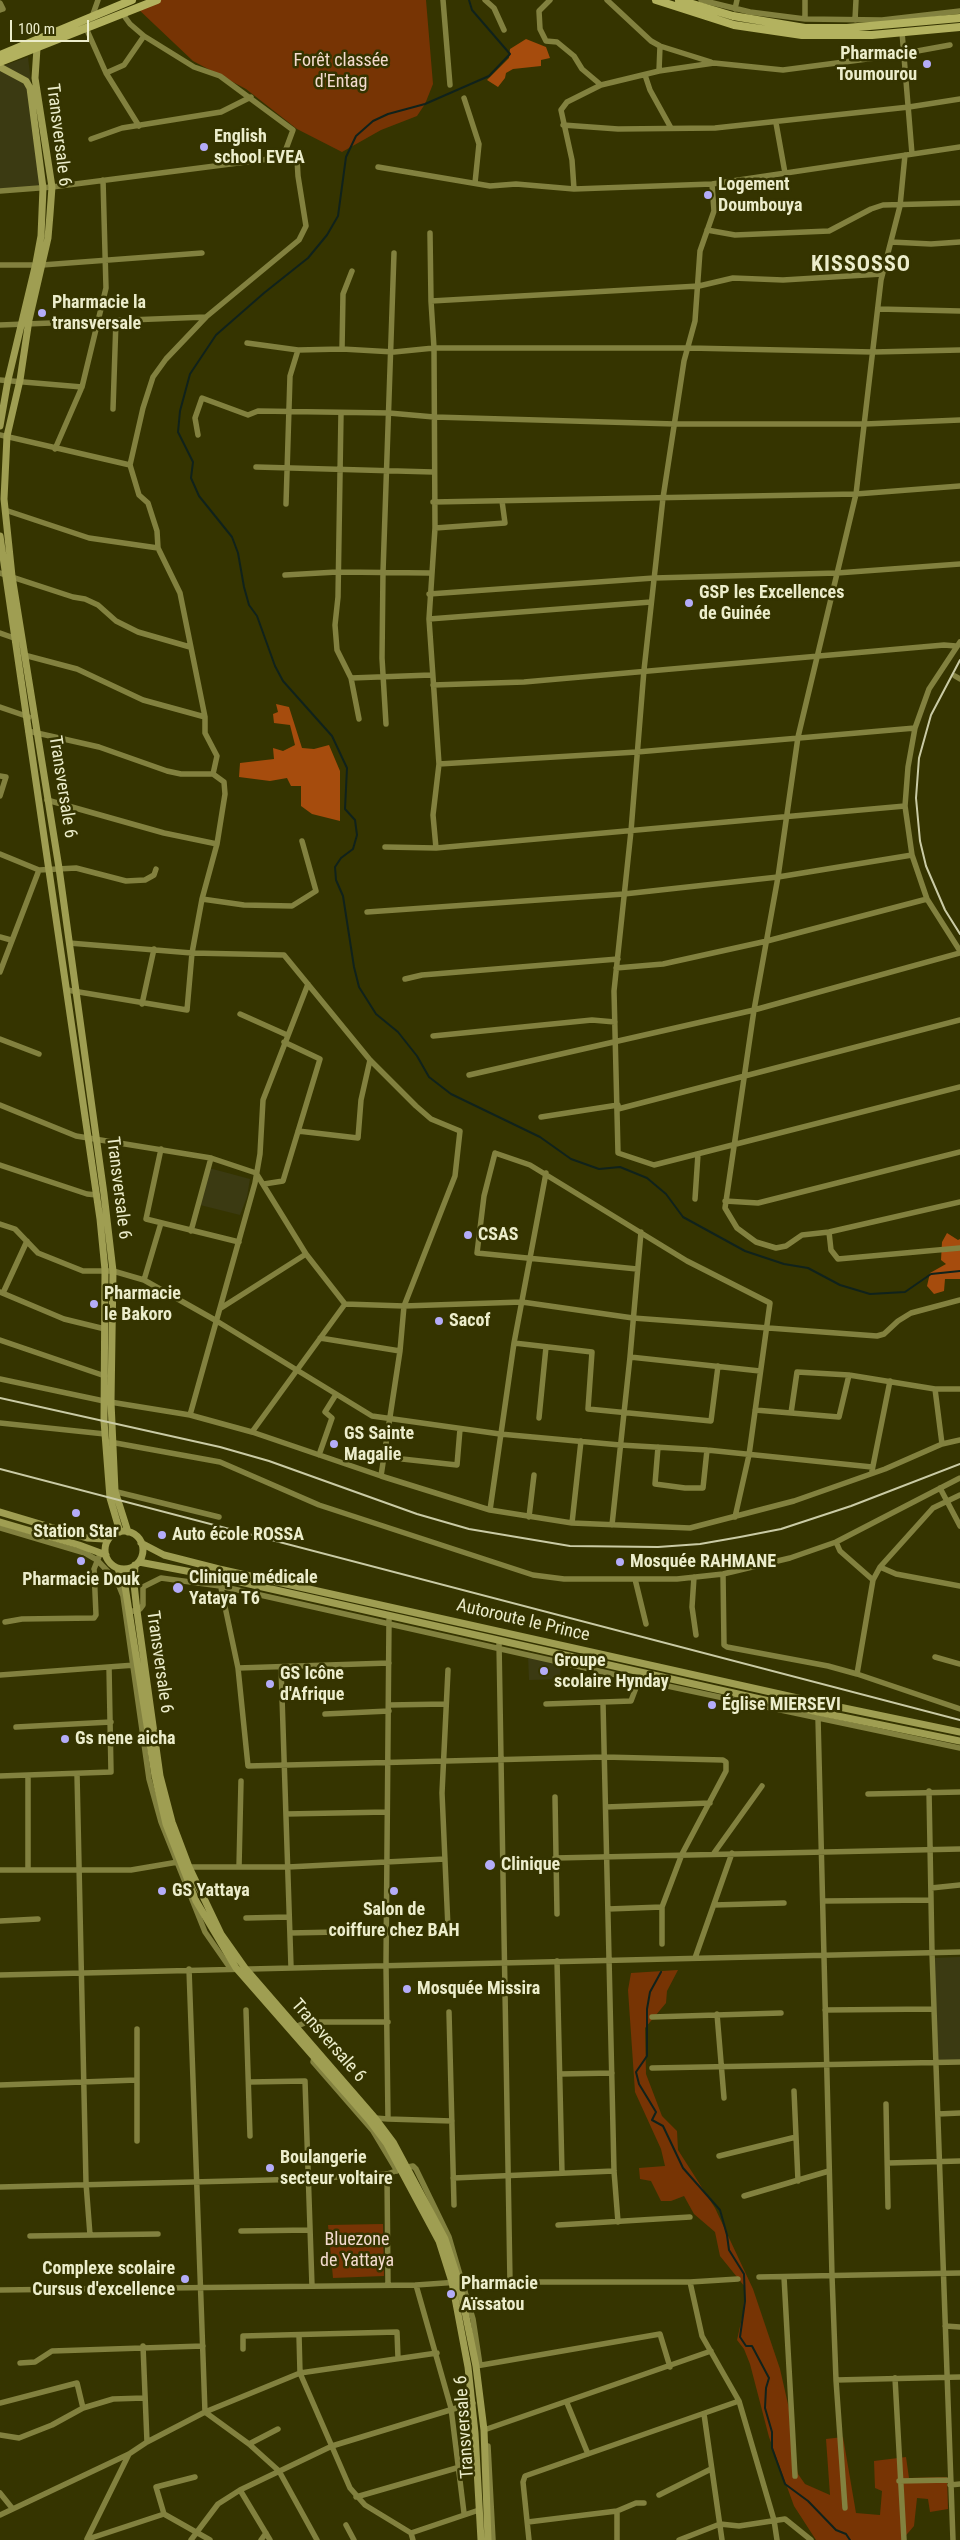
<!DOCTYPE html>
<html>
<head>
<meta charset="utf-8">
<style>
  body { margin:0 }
  #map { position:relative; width:960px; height:2540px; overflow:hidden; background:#353400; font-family:"Roboto Condensed",sans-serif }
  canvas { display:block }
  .scale { position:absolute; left:10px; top:20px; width:79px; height:22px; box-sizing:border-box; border:2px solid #ecedcb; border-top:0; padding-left:6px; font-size:15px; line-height:18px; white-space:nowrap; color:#ecedcb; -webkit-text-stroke:4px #353400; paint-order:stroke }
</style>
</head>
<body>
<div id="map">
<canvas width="960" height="2540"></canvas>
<div class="scale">100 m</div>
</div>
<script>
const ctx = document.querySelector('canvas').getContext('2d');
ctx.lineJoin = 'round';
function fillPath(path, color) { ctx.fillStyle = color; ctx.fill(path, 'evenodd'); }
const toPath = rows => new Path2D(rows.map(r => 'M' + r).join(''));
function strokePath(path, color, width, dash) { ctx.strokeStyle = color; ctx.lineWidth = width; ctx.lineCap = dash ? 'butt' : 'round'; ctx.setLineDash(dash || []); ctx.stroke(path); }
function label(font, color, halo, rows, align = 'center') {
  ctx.font = font + ' "Roboto Condensed",sans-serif'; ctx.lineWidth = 5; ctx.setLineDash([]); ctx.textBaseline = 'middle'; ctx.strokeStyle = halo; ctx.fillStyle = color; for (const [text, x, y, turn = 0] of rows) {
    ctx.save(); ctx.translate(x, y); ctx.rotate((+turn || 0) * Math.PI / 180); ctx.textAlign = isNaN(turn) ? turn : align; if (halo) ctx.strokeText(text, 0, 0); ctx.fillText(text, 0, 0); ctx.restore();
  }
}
fillPath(toPath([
  [28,57,43,186,0,189,0,67],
  [209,1168,250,1179,247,1197,240,1215,200,1205],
  [528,1655,561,1662,560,1679,529,1680],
  [960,1957,960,2060,937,2061,934,1958]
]), '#3b3a12');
fillPath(toPath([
  [157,0,426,0,433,84,425,104,417,116,381,130,342,152,297,129,246,89,193,61,136,7],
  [678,1970,667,1991,666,2003,645,2028,646,2074,662,2116,677,2131,678,2150,715,2208,753,2289,780,2369,790,2413,792,2448,798,2474,805,2484,830,2495,826,2439,843,2437,856,2513,880,2515,882,2491,875,2488,874,2461,906,2457,909,2478,947,2477,948,2509,930,2512,928,2499,917,2498,914,2526,902,2540,816,2540,794,2506,769,2437,750,2364,744,2349,737,2340,743,2313,745,2287,720,2256,715,2232,694,2214,684,2196,671,2201,661,2201,651,2181,640,2179,639,2168,665,2166,661,2149,635,2092,628,1990,631,1973],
  [383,2224,384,2276,333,2278,328,2225]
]), '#773404');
fillPath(toPath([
  [526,39,546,47,550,58,541,60,541,66,513,69,506,73,505,78,498,87,487,80,509,58,510,49],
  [276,704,289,707,302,748,314,749,329,745,340,771,340,821,312,814,301,806,301,786,291,786,287,778,270,781,239,777,240,763,274,759,273,748,283,751,295,745,290,725,274,723,273,714,278,712],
  [947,1233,958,1240,960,1239,960,1279,945,1279,944,1291,934,1294,927,1286,930,1273,946,1264,941,1260,942,1242]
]), '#a64c0d');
strokePath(toPath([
  [469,0,472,10,510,54,489,76,425,104,388,114,373,121,356,136,346,157,338,216,327,235,308,258,264,293,216,335,190,374,180,411,178,432,193,462,191,478,199,496,232,537,238,553,244,587,249,605,257,616,275,666,283,681,332,736,347,768,345,809,355,820,357,835,353,849,341,858,335,867,336,880,343,896,354,967,359,987,376,1014,398,1032,417,1056,429,1077,451,1094,540,1137,571,1159,599,1169,620,1167,647,1178,666,1194,683,1217,745,1251,784,1264,808,1268,840,1285,870,1294,905,1292,931,1274,960,1271],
  [661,1972,650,1992,647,2009,647,2056,636,2072,639,2084,656,2112,652,2120,663,2126,683,2168,720,2210,727,2235,729,2250,744,2274,745,2301,740,2337,746,2346,752,2346,769,2378,766,2388,765,2408,772,2432,772,2448,785,2484,808,2501,836,2530,846,2534,850,2540]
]), '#10221b', 2);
strokePath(toPath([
  [443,0,450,85],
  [485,0,494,8,504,30],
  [550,0,539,11,540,29,546,41,557,42,574,56,582,69,601,85],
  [607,0,651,41,660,46,711,62],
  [701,0,750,12,805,19,882,20,960,11],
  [0,3,3,9,0,10],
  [735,9,737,0],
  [92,17,98,0],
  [805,19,805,0],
  [855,20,856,0],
  [86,28,106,73,139,126],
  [902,32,912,154],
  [659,71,660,46],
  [106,73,124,65,144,36],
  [645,75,650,90,671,128],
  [464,98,479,144,475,183],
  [776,123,785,173],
  [563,125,618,129,715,128,909,107,960,99],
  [91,139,122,128,221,112,251,97],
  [905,155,900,206,881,280,856,494,798,737,778,877,754,1010,725,1208,737,1228,756,1242,776,1248,786,1246,802,1235,829,1232,960,1202],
  [378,167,490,186,516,184,574,189,712,184,960,147],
  [712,184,714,211,700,251,695,321,684,361,663,498,644,670,631,831,614,991,618,1153,654,1165,960,1087],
  [574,189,572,160,561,110,567,102,601,85,659,71,714,63,783,70,890,56,950,45],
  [0,191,52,187,277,158,286,149,293,130,220,76,194,67,144,36,130,24,122,13],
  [707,230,735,235,829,231,871,209,883,205,960,203],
  [430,233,431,301,434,348,435,528,429,619,439,764,433,815,436,848],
  [891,242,931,244,960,242],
  [0,265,42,265,202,253],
  [431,301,699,286,733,278,783,280,882,274],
  [878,309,960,311],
  [0,325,206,317,299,240,306,226,298,176,297,158,286,149],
  [247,343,298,350,342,349,394,352,434,348,689,348,873,352,960,350],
  [342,349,343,294,352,271],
  [0,380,82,387],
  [113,409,116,320],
  [341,413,338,597,335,625,337,650,351,678,359,719],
  [0,435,130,465],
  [198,435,195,418,202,398,248,415,258,411,389,413,434,417,675,424,865,424,960,420],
  [55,449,82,387,106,288,103,180],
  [256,467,433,472],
  [433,502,856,494,960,486],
  [286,504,290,376,298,350],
  [5,510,89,538,158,548],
  [435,528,505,523,502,501],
  [0,573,73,597,85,599,98,605,116,621,138,632,190,647],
  [285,575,337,572,430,573],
  [429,594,654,578,837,573,960,564],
  [429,619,651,602],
  [0,633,14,638],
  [960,642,929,689,915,728,908,767,905,806,912,855,927,899,960,951],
  [24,655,77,669,143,700,205,717],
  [955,676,960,679],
  [351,678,431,675],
  [433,685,524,682,944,645,956,646],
  [0,707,29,717],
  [386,724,382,658,383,572,394,253],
  [28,731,99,747,167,771,181,774,213,774],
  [439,764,637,752,915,728],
  [0,776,6,777,0,796],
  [47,800,164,833,217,844],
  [385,847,436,848,905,806],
  [0,854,39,870,76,868,126,881,145,880,154,875,156,869],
  [202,899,244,905,292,906,316,891,302,841],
  [367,912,624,894,778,877,912,855],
  [0,937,11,940],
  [69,943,192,953,284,955,370,1060,416,1106,431,1119,460,1131,455,1176,404,1306,400,1351,381,1476],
  [616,968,663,964,767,941,927,899],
  [0,972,39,870],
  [405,979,422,975,618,959],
  [67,990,187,1010,192,953,202,899,217,844,225,794,224,782,213,774,217,756,205,733,205,717,180,593,158,548,157,531,148,503,139,495,130,465,143,408,153,377,166,359,206,317],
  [142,1004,154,949],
  [240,1014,287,1035],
  [433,1036,592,1020,615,1022],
  [0,1039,39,1054],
  [469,1075,754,1010,960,953],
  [0,1105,76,1136,211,1158,256,1173,306,1254,345,1304,404,1306,522,1302,633,1318,877,1336,884,1334,898,1321,911,1313,960,1300],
  [618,1109,960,1020],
  [541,1117,618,1105],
  [298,1131,358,1138,361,1100,370,1060],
  [161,1149,146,1219,239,1242],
  [0,1165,87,1194,97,1195],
  [264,1184,283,1181,320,1059,284,1042],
  [695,1199,698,1154],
  [725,1201,758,1203,960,1152],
  [0,1224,15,1229,38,1253,83,1271,113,1271,144,1280,215,1320,372,1416,500,1434,620,1445,707,1450,872,1467],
  [191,1231,211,1158],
  [829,1232,831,1250,838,1259,960,1248],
  [637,1269,477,1253,484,1196,495,1153,530,1165,687,1261,770,1303,749,1455,735,1517],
  [144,1280,161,1223],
  [0,1292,64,1319,105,1329],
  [3,1293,27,1241],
  [221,1308,306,1254],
  [320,1338,400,1351],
  [0,1340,105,1376],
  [514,1343,592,1352,588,1409,711,1421,718,1366],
  [630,1357,760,1371],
  [0,1379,104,1401,190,1415,252,1432,381,1476,490,1510,572,1523,690,1528,794,1501,885,1469,942,1444,960,1440],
  [935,1389,960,1389],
  [755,1410,839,1417,849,1375],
  [791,1413,797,1372,849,1375,935,1389,942,1444],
  [190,1415,255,1183,260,1154,263,1100,308,984],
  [539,1418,546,1347],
  [0,1423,105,1434],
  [252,1432,345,1304],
  [110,1442,220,1462,319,1505,533,1575,564,1579,677,1579,723,1574,790,1558,836,1542,960,1478],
  [658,1447,655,1484,685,1488,703,1488,707,1450],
  [319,1455,332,1418,325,1412,335,1396],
  [384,1457,457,1465,460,1429],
  [872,1471,890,1381],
  [940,1488,960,1526],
  [113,1491,219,1517],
  [960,1495,933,1508,880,1567,873,1580,857,1674,960,1709],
  [490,1510,514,1343,546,1173],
  [529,1517,534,1475],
  [572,1523,581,1441],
  [612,1525,630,1357,641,1232],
  [0,1528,85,1553,97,1560,117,1581,123,1596,149,1779,161,1822,205,1932,230,1968],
  [836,1542,840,1551,873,1580],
  [880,1567,896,1574,960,1586],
  [723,1574,724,1645,727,1647,828,1666,857,1674],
  [694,1577,692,1607,696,1635],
  [635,1579,646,1624],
  [220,1583,238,1668,248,1766,604,1757,723,1760,726,1762,726,1771,682,1854,662,1907,662,1944],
  [130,1612,140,1609,143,1605,143,1587,161,1578,220,1586,639,1680,960,1748],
  [5,1622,22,1619,94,1618,96,1615,94,1569,100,1554],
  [499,1643,510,2282],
  [935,1657,960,1664],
  [281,1667,291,1967],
  [238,1668,389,1663],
  [448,1670,442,1793,448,1928],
  [0,1675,135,1665],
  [603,1703,614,2171,618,2222],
  [546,1704,631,1701,640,1677],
  [389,1705,446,1704],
  [325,1714,389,1711],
  [818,1718,832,2276,836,2380,845,2508],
  [16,1727,111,1722],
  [77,1774,86,2183,90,2235],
  [28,1775,28,1870],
  [0,1776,111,1772,109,1667],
  [929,1791,932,1953,953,2540],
  [868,1794,960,1792],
  [555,1797,557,1914],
  [606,1807,710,1803],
  [286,1814,387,1812],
  [714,1853,762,1786],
  [555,1858,960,1849],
  [189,1867,288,1867,445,1859],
  [239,1867,241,1781],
  [0,1870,131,1870,178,1862],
  [931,1888,960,1885],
  [823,1901,931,1900],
  [714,1905,784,1903],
  [608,1909,662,1907],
  [246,1918,289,1917],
  [0,1921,38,1919],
  [290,1933,387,1931],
  [695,1958,732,1853],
  [557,1961,562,2173],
  [189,1969,205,2412,249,2444,279,2471,317,2540],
  [0,1975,960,1952],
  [246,2010,250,2136],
  [825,2010,934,2009],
  [449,2012,454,2205],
  [717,2014,724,2098],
  [652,2017,781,2013],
  [295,2027,307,2022,388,2022],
  [137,2029,137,2141],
  [314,2058,313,2062,373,2131,397,2171],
  [652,2068,960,2062],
  [560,2074,612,2073],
  [250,2082,305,2081,312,2286],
  [0,2085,137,2080],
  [794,2091,798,2181],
  [886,2104,888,2207],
  [938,2114,960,2113],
  [375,2118,388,2119,386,1965,389,1620],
  [388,2119,452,2121],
  [719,2156,796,2137],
  [888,2163,960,2161],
  [408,2167,413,2166,416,2169,449,2237,473,2319,480,2365],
  [387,2174,388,2285],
  [453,2178,614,2171],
  [0,2187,308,2179,387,2174,402,2169],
  [744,2196,829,2171],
  [558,2225,690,2217],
  [241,2231,310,2230],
  [30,2236,158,2234],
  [759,2277,960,2273],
  [784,2277,795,2476],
  [690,2282,702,2336,739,2401,774,2520,777,2540],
  [416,2285,451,2408,464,2513],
  [0,2290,416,2285,459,2282,690,2282,738,2279],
  [945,2326,960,2327],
  [299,2335,300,2373,350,2488,365,2505,411,2533,413,2540],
  [143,2346,147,2442],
  [243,2349,243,2336,397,2332,398,2358],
  [20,2363,35,2362,52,2351,203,2346],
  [476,2366,660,2334,670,2367],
  [895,2378,904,2540],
  [836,2380,960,2377],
  [0,2403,77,2383,83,2408],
  [567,2403,588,2454],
  [704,2414,722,2540],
  [484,2430,711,2351],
  [0,2435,19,2438,52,2425,83,2408,113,2399,144,2398],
  [249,2444,278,2429],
  [488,2446,493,2540],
  [899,2481,950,2480],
  [950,2485,960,2484],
  [240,2490,270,2540],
  [0,2493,12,2508],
  [659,2495,711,2469],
  [356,2497,460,2467],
  [617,2511,636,2503,644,2503],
  [164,2514,156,2487,195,2477],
  [0,2515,129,2454,147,2442,205,2412,300,2373,437,2353],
  [528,2522,617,2511,617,2540],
  [346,2525,354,2540],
  [411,2533,479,2510],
  [87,2539,129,2454],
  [88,2539,164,2514,210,2540],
  [191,2540,218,2504,240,2490,332,2446,473,2403],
  [261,2540,266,2533],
  [529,2540,523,2482,525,2476,739,2401],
  [679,2540,720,2524,739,2526,785,2519,811,2540]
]), '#82813f', 5.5);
strokePath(toPath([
  [37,48,35,78,52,187,50,214,48,238,29,320,20,380,7,436,4,499,12,576,59,868,104,1194,113,1271,111,1402,115,1491,128,1532],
  [0,67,26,81,30,88,43,188,41,236,36,263,8,380,0,426],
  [0,536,100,1219,105,1270,104,1421,110,1498,120,1532],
  [0,1512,87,1538,104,1539,110,1537],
  [0,1522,79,1545,106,1555],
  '105 1550a19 19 0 1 1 38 0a19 19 0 1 1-38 0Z',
  [141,1543,164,1555,219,1569,820,1703,960,1732],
  [139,1562,218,1577,818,1712,960,1741],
  [135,1565,134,1584,137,1611,160,1776,172,1822,189,1867,221,1934,245,1968,375,2118,393,2142,445,2239,459,2282,476,2366,484,2430,488,2540],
  [118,1569,125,1586,155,1776,166,1824,196,1901,236,1968,369,2120,387,2144,439,2241,452,2282,468,2367,475,2433,481,2540]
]), '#9f9e52', 7);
strokePath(toPath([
  [656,0,734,25,802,35,872,35,960,27],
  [679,0,733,16,805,28,847,28,960,18],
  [0,55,132,0],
  [0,62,157,0]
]), '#b3b25f', 8);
strokePath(toPath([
  [960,660,931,715,919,758,916,798,920,841,926,866,945,910,960,934],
  [0,1398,220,1447,269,1461,417,1514,469,1529,570,1546,658,1547,700,1544,740,1537,781,1529,851,1506,960,1464],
  [0,1469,960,1720]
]), '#cacba5', 2);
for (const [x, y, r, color] of [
  [927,64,5,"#b4acf9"],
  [204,147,5,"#b4acf9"],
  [708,195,5,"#b4acf9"],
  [42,313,5,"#b4acf9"],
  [689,603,5,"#b4acf9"],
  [468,1235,5,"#b4acf9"],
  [94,1304,5,"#b4acf9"],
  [439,1321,5,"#b4acf9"],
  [334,1444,5,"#b4acf9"],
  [76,1513,5,"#b4acf9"],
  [162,1535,5,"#b4acf9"],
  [81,1561,5,"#b4acf9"],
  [620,1562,5,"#b4acf9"],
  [178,1588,6,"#b4acf9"],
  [544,1671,5,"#b4acf9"],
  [270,1684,5,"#b4acf9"],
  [712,1705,5,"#b4acf9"],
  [65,1739,5,"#b4acf9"],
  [490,1865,6,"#b4acf9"],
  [162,1891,5,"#b4acf9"],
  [394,1891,5,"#b4acf9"],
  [407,1989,5,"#b4acf9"],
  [270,2168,5,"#b4acf9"],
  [185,2279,5,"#b4acf9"],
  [451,2294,5,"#b4acf9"]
]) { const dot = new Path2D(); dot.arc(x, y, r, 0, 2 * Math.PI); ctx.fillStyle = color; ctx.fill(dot); strokePath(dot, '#353400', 2); }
label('bold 18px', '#ecedcb', '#353400', [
  ["Pharmacie",917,54,"right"],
  ["Toumourou",917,75,"right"],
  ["English",214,137],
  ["school EVEA",214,158],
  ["Logement",718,185],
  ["Doumbouya",718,206],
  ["Pharmacie la",52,303],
  ["transversale",52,324],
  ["GSP les Excellences",699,593],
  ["de Guinée",699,614],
  ["CSAS",478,1235],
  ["Pharmacie",104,1294],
  ["le Bakoro",104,1315],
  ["Sacof",449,1321],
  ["GS Sainte",344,1434],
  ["Magalie",344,1455],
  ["Station Star",76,1532,"center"],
  ["Auto école ROSSA",172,1535],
  ["Mosquée RAHMANE",630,1562],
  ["Clinique médicale",189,1578],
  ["Yataya T6",189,1599],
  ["Pharmacie Douk",81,1580,"center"],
  ["Groupe",554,1661],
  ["scolaire Hynday",554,1682],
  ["GS Icône",280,1674],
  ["d'Afrique",280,1695],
  ["Église MIERSEVI",722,1705],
  ["Gs nene aicha",75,1739],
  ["Clinique",501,1865],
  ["GS Yattaya",172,1891],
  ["Salon de",394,1910,"center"],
  ["coiffure chez BAH",394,1931,"center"],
  ["Mosquée Missira",417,1989],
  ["Boulangerie",280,2158],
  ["secteur voltaire",280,2179],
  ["Complexe scolaire",175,2269,"right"],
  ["Cursus d'excellence",175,2290,"right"],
  ["Pharmacie",461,2284],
  ["Aïssatou",461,2305]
], 'left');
label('18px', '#f4dbce', '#353400', [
  ["Forêt classée",341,61],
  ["d'Entag",341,82],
  ["Bluezone",357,2240],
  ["de Yattaya",357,2261]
]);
label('18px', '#ecedcb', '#353400', [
  ["Transversale 6",58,135,83],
  ["Transversale 6",62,787,81],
  ["Transversale 6",118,1188,83],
  ["Autoroute le Prince",523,1621,13],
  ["Transversale 6",159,1662,82],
  ["Transversale 6",328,2041,49],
  ["Transversale 6",465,2427,-94]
]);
ctx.letterSpacing = '1px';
label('bold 22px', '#ecedcb', '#353400', [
  ["KISSOSSO",861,265]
]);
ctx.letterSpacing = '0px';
</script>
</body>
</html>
